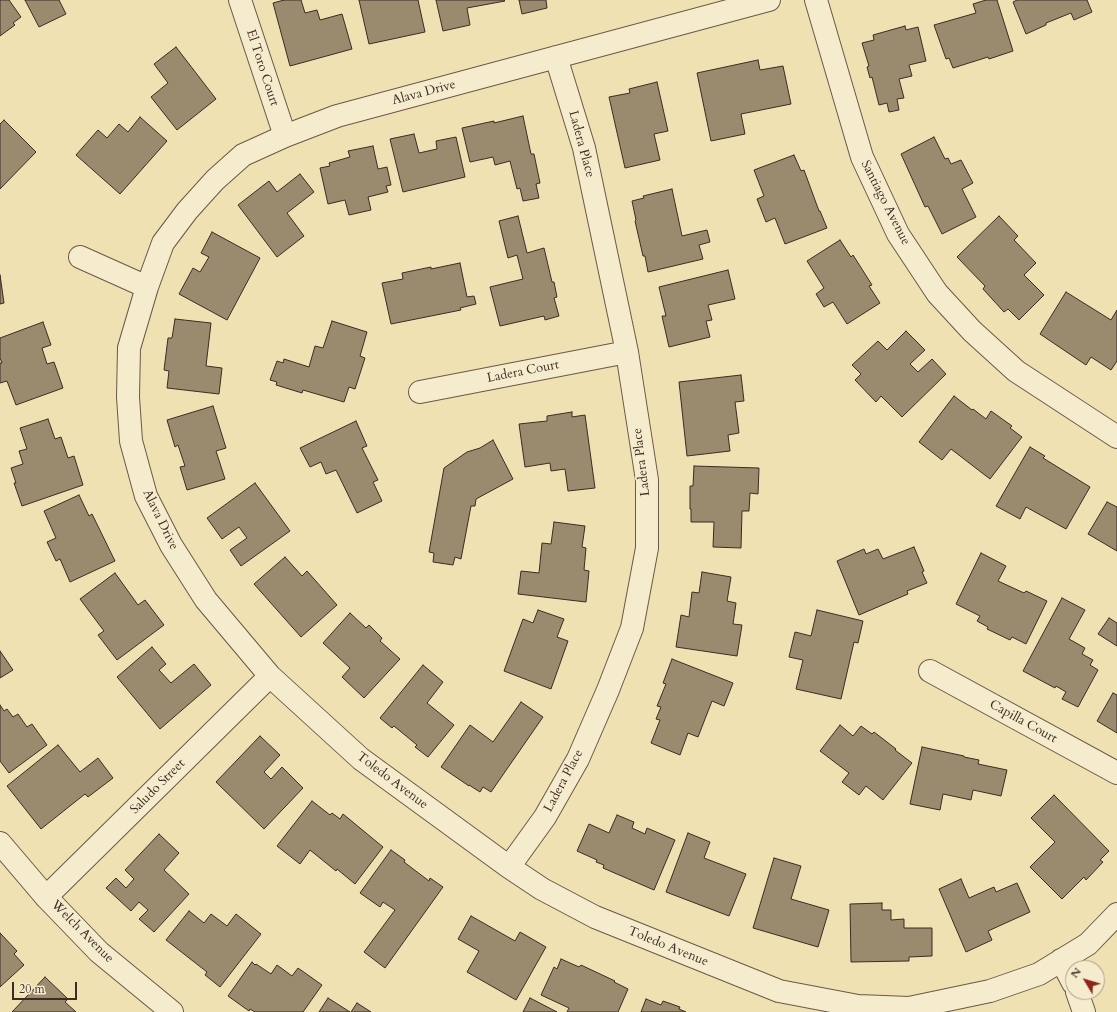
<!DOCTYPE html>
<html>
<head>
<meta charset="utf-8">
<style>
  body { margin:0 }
  #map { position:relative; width:1117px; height:1012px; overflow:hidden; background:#f0e1b2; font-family:Cardo,serif }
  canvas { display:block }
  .north { position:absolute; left:1065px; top:960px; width:40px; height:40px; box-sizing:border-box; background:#f5eccd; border:1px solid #ab9f89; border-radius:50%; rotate:308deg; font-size:11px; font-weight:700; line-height:16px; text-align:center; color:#3d2b24 }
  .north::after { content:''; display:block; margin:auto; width:14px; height:18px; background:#8f2418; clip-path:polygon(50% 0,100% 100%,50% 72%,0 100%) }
  .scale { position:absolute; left:12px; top:982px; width:65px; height:18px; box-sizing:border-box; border:2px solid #3d2b24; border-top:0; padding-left:5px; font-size:12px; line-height:14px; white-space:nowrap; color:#3d2b24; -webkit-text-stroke:3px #f5eccd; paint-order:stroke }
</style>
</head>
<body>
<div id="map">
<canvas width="1117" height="1012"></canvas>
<div class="north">N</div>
<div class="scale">20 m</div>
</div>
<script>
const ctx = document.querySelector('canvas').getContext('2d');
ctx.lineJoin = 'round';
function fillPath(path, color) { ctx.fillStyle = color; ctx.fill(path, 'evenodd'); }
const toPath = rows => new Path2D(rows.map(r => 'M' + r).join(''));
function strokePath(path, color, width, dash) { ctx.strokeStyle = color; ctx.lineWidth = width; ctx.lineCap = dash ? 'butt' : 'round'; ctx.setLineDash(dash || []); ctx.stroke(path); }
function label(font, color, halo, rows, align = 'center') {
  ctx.font = font + ' Cardo,serif'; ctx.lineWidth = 3.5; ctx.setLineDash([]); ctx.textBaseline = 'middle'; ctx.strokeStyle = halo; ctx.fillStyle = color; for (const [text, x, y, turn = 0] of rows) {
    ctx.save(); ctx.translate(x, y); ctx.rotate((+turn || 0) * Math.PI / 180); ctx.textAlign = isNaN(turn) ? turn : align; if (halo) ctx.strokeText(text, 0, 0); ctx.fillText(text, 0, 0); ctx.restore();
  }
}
const building = toPath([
  [0,0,9,0,21,17,13,23,15,25,0,36,0,0],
  [25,0,59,0,66,14,39,27,25,0],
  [284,0,301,0,305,13,317,10,320,20,342,14,352,49,290,66,273,3,284,0],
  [359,0,418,0,425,32,369,44,359,0],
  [436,0,504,0,505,1,467,8,470,25,443,31,436,0],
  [519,0,546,0,547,8,522,14,519,0],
  [986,0,997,0,1013,51,989,59,988,57,953,68,949,58,946,59,934,25,976,13,973,4,986,0],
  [1017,0,1087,0,1092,12,1074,20,1071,13,1046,23,1046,25,1026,34,1013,2,1017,0],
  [905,26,906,30,918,27,926,61,909,65,912,76,899,79,904,98,897,99,899,110,889,112,887,103,879,105,872,77,870,78,867,67,869,66,862,43,874,40,873,35,905,26],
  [176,47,216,99,177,130,151,97,168,83,154,64,176,47],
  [758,60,760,70,783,66,791,104,741,114,745,134,711,141,697,73,758,60],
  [657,82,668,131,654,134,660,160,625,168,609,97,630,93,629,89,657,82],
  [523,116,531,154,534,154,540,183,536,184,539,198,523,201,520,188,517,189,510,161,495,165,493,157,470,162,462,128,494,121,494,123,523,116],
  [140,117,167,141,120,194,76,155,98,130,107,138,119,124,128,132,140,117],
  [4,120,36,152,0,189,0,124,4,120],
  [414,134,419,153,437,149,436,141,456,137,465,177,403,192,390,139,414,134],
  [934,137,945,159,948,158,951,164,961,160,973,183,962,189,976,217,942,234,928,206,925,207,901,154,934,137],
  [373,146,378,169,387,167,391,185,386,186,388,192,368,197,371,210,349,215,345,200,328,204,320,168,330,166,329,163,350,157,348,151,373,146],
  [794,155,801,171,804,170,819,211,820,211,827,228,785,244,775,218,766,222,757,199,764,196,754,170,794,155],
  [300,174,314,192,287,213,304,236,277,257,238,205,269,181,277,192,300,174],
  [672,189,682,236,707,230,710,242,699,245,703,259,648,272,645,256,643,256,635,221,636,220,632,201,644,198,643,196,672,189],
  [518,216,527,253,544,248,552,282,554,282,557,297,554,298,559,316,545,320,544,316,500,326,490,287,523,279,517,255,508,258,499,221,518,216],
  [999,216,1018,236,1014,240,1036,263,1024,275,1044,295,1019,320,1008,309,1004,312,983,289,985,286,957,257,999,216],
  [212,232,260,258,227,320,179,294,193,268,200,272,209,257,201,253,212,232],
  [840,240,851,257,853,255,872,285,869,286,880,303,847,324,833,302,824,307,816,294,824,288,807,261,840,240],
  [460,263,467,297,474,296,476,304,460,308,461,310,391,324,382,283,403,279,402,273,431,267,431,269,460,263],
  [728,270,735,299,708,305,712,320,706,321,710,337,669,347,662,316,666,316,659,287,728,270],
  [0,275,4,303,0,304,0,275],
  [1066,292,1111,320,1117,310,1117,361,1111,370,1091,357,1086,365,1040,334,1066,292],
  [175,319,211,323,206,366,222,368,219,394,167,388,169,371,164,370,168,338,172,338,175,319],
  [332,321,367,332,360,356,365,358,355,389,349,387,344,402,303,390,302,393,276,385,277,382,270,380,277,361,283,363,284,359,309,367,315,346,323,348,332,321],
  [43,322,51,345,42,348,47,364,54,362,63,388,16,405,7,381,0,383,0,363,2,363,0,358,0,338,43,322],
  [906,331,925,350,910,364,918,372,932,359,946,374,902,417,881,396,876,402,855,380,861,374,852,365,878,341,887,350,906,331],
  [741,375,744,401,735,402,739,433,728,435,730,451,687,456,679,382,741,375],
  [954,396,972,410,973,409,986,419,991,411,1012,426,1010,428,1022,437,990,479,951,449,942,460,919,442,954,396],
  [213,406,226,448,216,451,225,479,187,490,180,467,185,466,178,445,175,447,167,420,213,406],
  [572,412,572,417,585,415,595,488,568,491,565,469,551,471,550,463,525,467,519,424,547,421,547,416,572,412],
  [48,419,55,439,61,437,68,458,74,456,83,485,22,506,14,483,16,483,11,468,23,464,19,451,27,449,20,428,48,419],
  [356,421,367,446,362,448,378,480,373,482,382,501,357,513,336,470,326,474,321,462,310,467,300,448,356,421],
  [493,440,513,479,476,499,475,506,471,506,461,559,455,557,453,565,433,562,434,553,429,552,444,468,467,452,480,448,493,440],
  [1030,447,1045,456,1043,458,1090,487,1066,529,1026,507,1020,519,996,506,1030,447],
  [694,466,759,468,758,494,750,493,749,511,742,511,741,548,713,547,714,522,691,522,691,509,690,509,690,486,693,486,694,466],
  [255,483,290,531,241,566,230,550,247,538,239,527,222,539,207,518,255,483],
  [79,495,89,516,92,514,115,561,70,582,60,559,56,561,47,542,56,538,44,511,79,495],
  [1107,502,1117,507,1117,551,1088,534,1107,502],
  [554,522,585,526,582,547,586,548,584,570,589,571,586,602,518,594,521,571,539,573,542,543,551,544,554,522],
  [914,547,924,571,922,572,927,583,907,591,908,594,859,615,837,561,864,549,866,554,878,549,883,559,914,547],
  [981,553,1006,566,998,581,1024,593,1026,591,1047,601,1026,644,1012,637,1010,640,987,629,988,627,977,621,980,616,956,604,981,553],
  [285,557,302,576,307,571,337,605,301,637,254,584,285,557],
  [702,572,731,577,727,601,736,603,733,624,742,625,737,656,676,647,681,615,689,617,692,592,699,593,702,572],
  [115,573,138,605,145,600,164,625,117,660,98,635,104,631,80,599,115,573],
  [1062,598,1085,610,1069,639,1085,648,1082,654,1093,660,1090,665,1098,670,1078,707,1062,699,1066,692,1056,686,1055,688,1023,671,1062,598],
  [538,610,564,619,557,637,568,641,551,689,504,671,523,619,533,623,538,610],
  [817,610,863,621,858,643,854,642,841,699,796,689,803,660,789,657,795,632,811,636,817,610],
  [350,613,366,628,369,625,382,638,380,641,400,659,364,698,342,677,350,668,323,643,350,613],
  [1109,618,1117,623,1117,646,1098,634,1109,618],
  [152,647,166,664,159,670,171,683,194,664,211,685,160,729,117,677,152,647],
  [0,651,13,670,0,678,0,651],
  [672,659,733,683,724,706,712,701,698,737,688,733,680,755,651,743,660,720,656,719,661,707,657,706,666,684,663,683,672,659],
  [423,665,443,682,427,703,454,725,428,757,415,747,417,745,394,726,392,728,380,718,423,665],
  [1113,693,1117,695,1117,733,1097,721,1113,693],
  [521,702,543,717,491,792,483,787,480,792,469,785,469,786,441,767,470,725,493,742,521,702],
  [0,705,4,711,7,709,13,717,18,714,27,727,32,724,47,745,9,773,0,761,0,705],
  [840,725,853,736,861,726,872,734,874,732,896,749,895,750,912,763,883,800,866,786,859,795,842,782,849,773,820,751,840,725],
  [260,736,280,755,264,772,271,779,282,767,303,788,264,829,216,782,260,736],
  [58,745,80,772,98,758,113,778,88,797,85,794,41,829,7,786,58,745],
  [922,747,964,756,964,757,979,760,978,764,1007,770,1001,796,973,790,971,800,943,794,940,810,910,804,922,747],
  [1054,795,1109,851,1100,860,1103,862,1086,880,1084,877,1062,899,1030,867,1055,842,1031,818,1054,795],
  [312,801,330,815,332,813,340,819,343,814,383,847,355,884,337,869,336,871,310,850,300,864,277,846,312,801],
  [617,815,634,822,632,828,645,834,647,828,675,840,654,890,603,868,604,865,596,862,597,860,577,851,589,824,609,833,617,815],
  [688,833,710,842,704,858,746,874,729,916,666,892,688,833],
  [159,834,179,853,164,870,189,894,154,932,139,919,148,910,139,902,131,911,106,888,116,878,126,888,134,879,125,870,159,834],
  [391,850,405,860,404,862,429,881,430,878,443,887,385,968,364,952,395,910,383,902,380,907,360,893,391,850],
  [774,858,801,866,791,899,829,910,818,947,753,928,774,858],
  [961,879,969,898,994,887,996,892,1017,883,1030,912,988,931,992,940,966,952,939,889,961,879],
  [882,903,882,910,891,910,891,920,904,919,904,928,932,928,932,956,909,957,909,961,851,962,850,904,882,903],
  [189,911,204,923,211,914,227,926,236,914,261,934,220,987,205,975,207,972,166,940,189,911],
  [471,916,515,941,520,932,546,947,516,1000,467,972,479,951,458,939,471,916],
  [0,933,17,951,14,954,24,965,0,987,0,933],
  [561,959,579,967,581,965,615,981,614,982,628,989,618,1012,567,1012,569,1008,541,995,554,967,557,969,561,959],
  [252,962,255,965,256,964,271,974,277,965,292,976,298,968,322,985,303,1012,255,1012,250,1009,249,1011,228,996,252,962],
  [45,977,68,999,65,1002,76,1012,12,1012,45,977],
  [328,998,350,1012,319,1012,328,998],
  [530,998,557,1012,523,1012,530,998],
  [646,999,661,1005,663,1001,680,1007,679,1009,686,1012,641,1012,646,999],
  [357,1003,371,1012,351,1012,357,1003]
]);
fillPath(building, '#9a8a6e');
strokePath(building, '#3d2b24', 1);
const minor = toPath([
  [240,0,285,136],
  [769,0,337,116,285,136,243,155,215,180,187,211,163,243,147,287,129,348,128,397,131,441,146,496,171,545,206,600,270,676,361,759,509,867,542,889,595,917,779,991,858,1006,909,1008,990,991,1039,974,1088,944,1117,914],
  [816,0,862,157,898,234,937,293,972,331,1016,371,1117,437],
  [80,257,147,287],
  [420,392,627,352],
  [930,671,1117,773],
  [509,867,545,817,578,759,608,690,632,628,647,548,647,480,627,352,584,148,556,57],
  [46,897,270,676],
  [1061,960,1073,983],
  [1077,992,1084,1012]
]);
const tertiary = toPath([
  [0,843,46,897,99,952,172,1012]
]);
strokePath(minor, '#6a5848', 24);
strokePath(tertiary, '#6a5848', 24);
strokePath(minor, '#f5eccd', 22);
strokePath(tertiary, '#f5eccd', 22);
label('13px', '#3d2b24', '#f5eccd', [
  ["El Toro Court",262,68,72],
  ["Alava Drive",424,93,-15],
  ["Ladera Place",581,144,75],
  ["Santiago Avenue",885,203,63],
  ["Ladera Court",523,372,-11],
  ["Ladera Place",642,462,-97],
  ["Alava Drive",160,520,64],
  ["Capilla Court",1023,722,29],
  ["Toledo Avenue",392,781,37],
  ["Ladera Place",564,781,-62],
  ["Saludo Street",158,787,-45],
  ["Welch Avenue",82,932,45],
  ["Toledo Avenue",668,947,22]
]);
</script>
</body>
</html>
